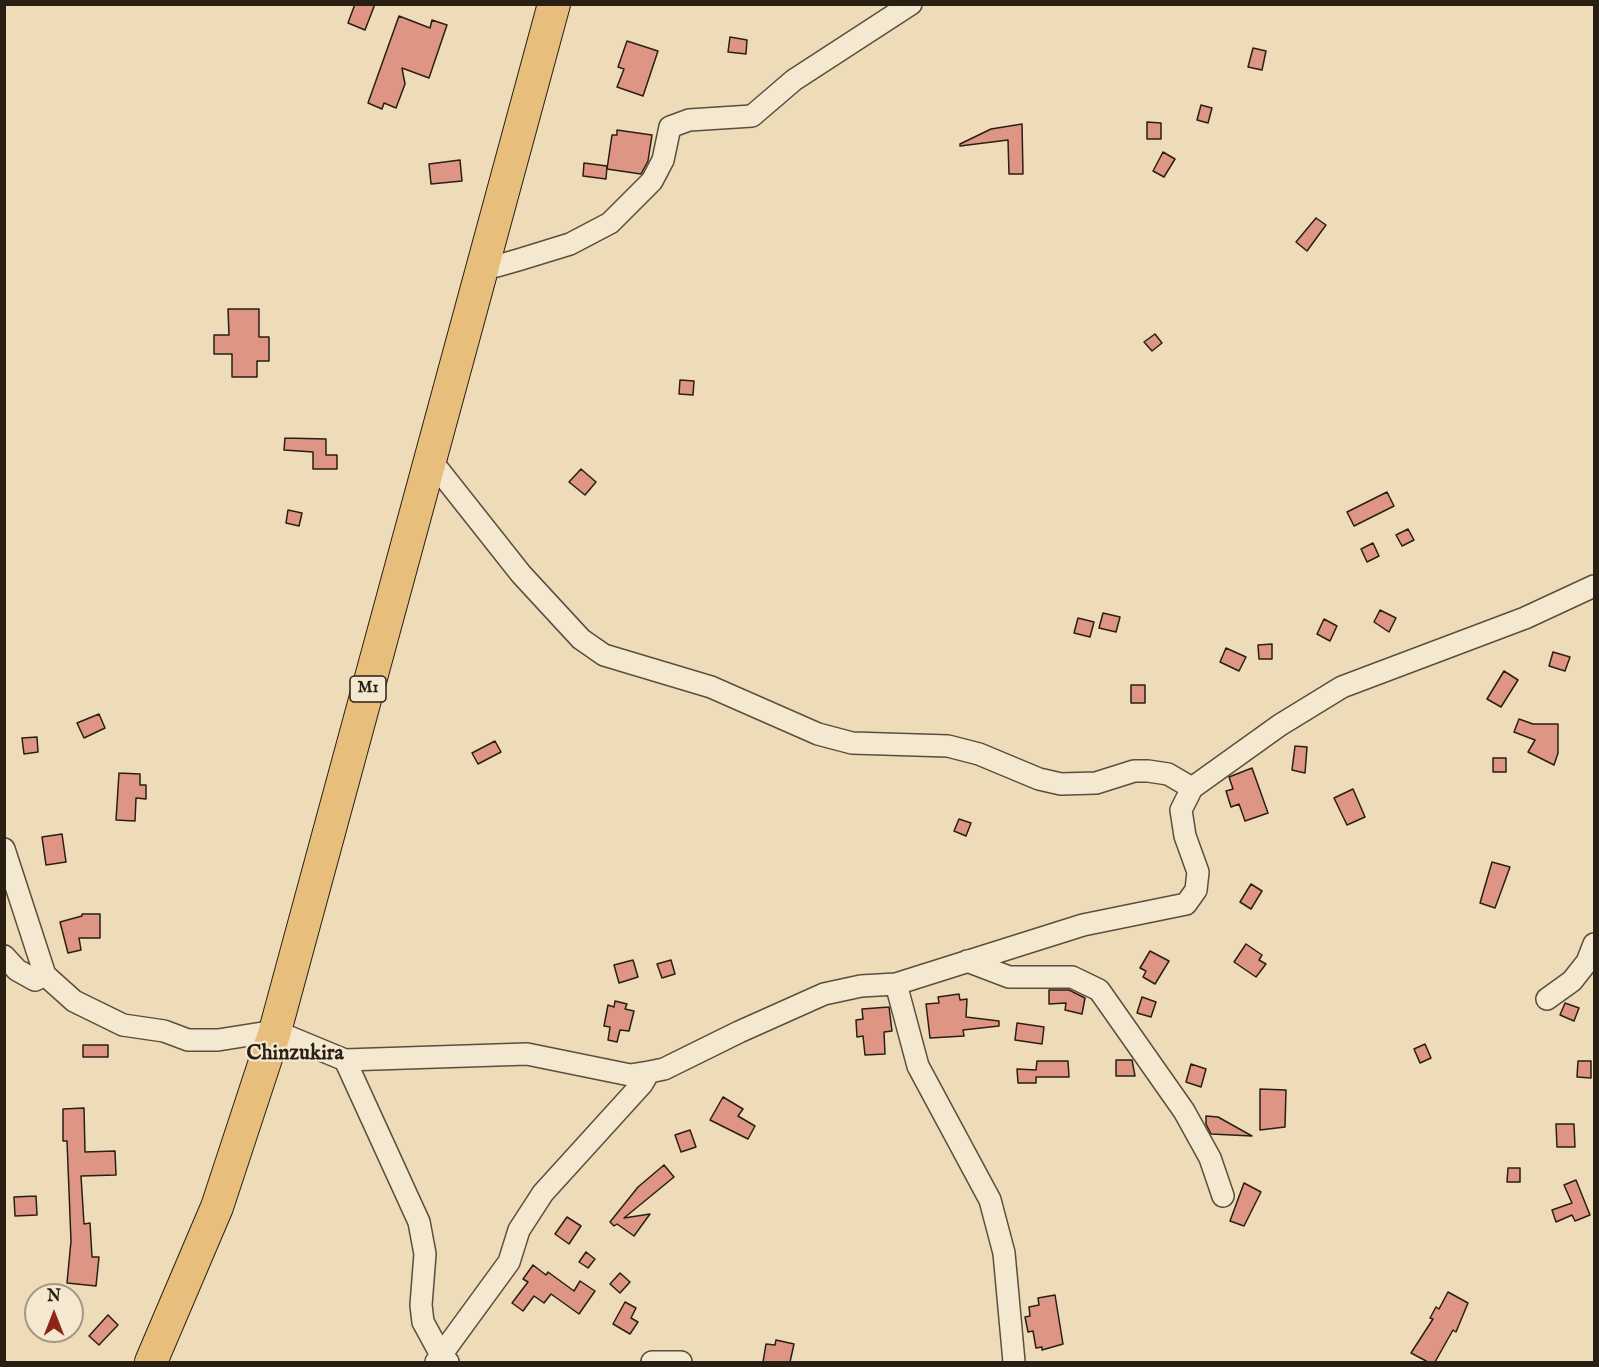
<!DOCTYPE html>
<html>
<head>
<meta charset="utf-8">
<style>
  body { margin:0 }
  #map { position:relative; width:1599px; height:1367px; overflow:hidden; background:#eedbb8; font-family:"IM FELL English",serif }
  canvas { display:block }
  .frame { position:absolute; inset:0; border:6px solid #291f13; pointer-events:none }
  .north { position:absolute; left:24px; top:1283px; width:60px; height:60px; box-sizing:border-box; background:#f4e8d1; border:2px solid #a39885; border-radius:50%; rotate:0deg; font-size:16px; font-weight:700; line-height:24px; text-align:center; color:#291f13 }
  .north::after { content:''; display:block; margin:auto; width:21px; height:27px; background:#8f2418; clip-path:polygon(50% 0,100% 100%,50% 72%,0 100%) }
</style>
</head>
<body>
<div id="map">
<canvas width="1599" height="1367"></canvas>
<div class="frame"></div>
<div class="north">N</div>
</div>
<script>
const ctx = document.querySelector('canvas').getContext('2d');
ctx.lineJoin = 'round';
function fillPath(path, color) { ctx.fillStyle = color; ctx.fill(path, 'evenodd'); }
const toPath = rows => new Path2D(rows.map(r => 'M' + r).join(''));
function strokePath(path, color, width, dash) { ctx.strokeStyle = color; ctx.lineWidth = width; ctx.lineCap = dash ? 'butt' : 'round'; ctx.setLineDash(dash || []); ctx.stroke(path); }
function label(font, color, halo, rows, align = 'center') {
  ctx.font = font + ' "IM FELL English",serif'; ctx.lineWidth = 4.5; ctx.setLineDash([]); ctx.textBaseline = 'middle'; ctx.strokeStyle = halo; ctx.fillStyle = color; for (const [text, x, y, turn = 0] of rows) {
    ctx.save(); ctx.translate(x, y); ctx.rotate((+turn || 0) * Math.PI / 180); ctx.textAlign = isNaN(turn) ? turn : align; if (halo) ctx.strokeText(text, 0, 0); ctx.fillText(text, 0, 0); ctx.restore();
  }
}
const building = toPath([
  [355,4,375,4,365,30,348,23,355,4],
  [399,16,430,28,432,20,447,25,429,78,402,68,405,84,396,108,384,103,382,109,368,103,399,16],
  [730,37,747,40,746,54,728,52,730,37],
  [627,41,658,51,643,96,617,87,624,69,618,67,627,41],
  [1253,48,1266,51,1262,70,1248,67,1253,48],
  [1201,105,1212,108,1208,123,1197,120,1201,105],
  [1147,122,1161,123,1161,139,1147,139,1147,122],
  [1022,124,1023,174,1009,174,1008,140,960,146,960,144,991,129,1022,124],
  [617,130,652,135,648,161,641,174,607,169,612,135,617,135,617,130],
  [1163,152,1175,159,1164,177,1153,171,1163,152],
  [460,160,462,181,431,184,429,164,460,160],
  [584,163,607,166,606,179,583,176,584,163],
  [1316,218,1326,225,1307,251,1296,242,1316,218],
  [228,309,259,309,259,337,269,337,269,361,257,361,257,377,232,377,232,354,214,354,214,335,229,335,228,309],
  [1155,334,1162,343,1152,351,1144,342,1155,334],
  [680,380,694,381,693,395,679,394,680,380],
  [285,438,326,439,326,455,337,455,337,469,313,469,313,452,284,450,285,438],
  [581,469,596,482,585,495,569,482,581,469],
  [1387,492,1394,506,1354,526,1347,512,1387,492],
  [288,510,302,513,299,526,286,523,288,510],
  [1408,529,1414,540,1402,546,1396,535,1408,529],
  [1373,543,1379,556,1367,562,1361,549,1373,543],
  [1380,610,1396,618,1389,632,1374,622,1380,610],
  [1103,613,1120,617,1116,632,1099,628,1103,613],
  [1078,618,1094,622,1090,637,1074,633,1078,618],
  [1324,619,1337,626,1330,641,1317,634,1324,619],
  [1272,644,1272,659,1259,659,1258,645,1272,644],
  [1226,648,1246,657,1239,671,1220,662,1226,648],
  [1553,652,1570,657,1565,671,1549,666,1553,652],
  [1504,671,1518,680,1501,707,1487,699,1504,671],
  [1131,685,1145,685,1145,703,1131,703,1131,685],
  [99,714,105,728,84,738,77,723,99,714],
  [1519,719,1533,724,1558,724,1558,753,1554,765,1528,752,1535,740,1514,732,1519,719],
  [37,737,38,752,24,754,22,738,37,737],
  [495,741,501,752,478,764,472,753,495,741],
  [1295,746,1307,747,1305,773,1292,770,1295,746],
  [1493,758,1506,758,1506,772,1493,772,1493,758],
  [1252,768,1268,813,1245,821,1239,804,1231,807,1226,791,1233,789,1229,777,1252,768],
  [119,773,140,774,140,785,146,785,146,799,136,798,135,821,116,820,119,773],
  [1353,789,1365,817,1347,825,1334,798,1353,789],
  [959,819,971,823,966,836,954,831,959,819],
  [62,834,66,862,46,865,42,837,62,834],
  [1492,862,1510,867,1495,908,1480,903,1492,862],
  [1251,884,1262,891,1251,909,1240,902,1251,884],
  [82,914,100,914,100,938,79,938,81,950,68,953,60,922,82,916,82,914],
  [1246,944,1262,955,1259,960,1266,964,1256,977,1234,962,1246,944],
  [1150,951,1169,961,1155,984,1143,977,1146,971,1140,968,1150,951],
  [633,960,638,977,619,983,614,965,633,960],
  [671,960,675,974,662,978,657,964,671,960],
  [1049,990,1069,990,1085,998,1082,1014,1065,1010,1066,1003,1049,1004,1049,990],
  [959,994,960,1000,967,999,966,1017,999,1021,999,1026,963,1030,964,1036,930,1038,926,1004,939,1003,938,997,959,994],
  [1142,997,1156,1002,1151,1017,1137,1013,1142,997],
  [615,1001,627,1004,625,1009,634,1011,629,1031,620,1030,617,1042,608,1040,610,1027,604,1026,608,1005,614,1007,615,1001],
  [1565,1003,1579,1008,1574,1021,1560,1015,1565,1003],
  [889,1007,892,1031,884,1032,885,1054,865,1055,863,1036,857,1037,856,1020,863,1019,862,1009,889,1007],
  [1017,1023,1044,1027,1042,1044,1015,1040,1017,1023],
  [1425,1044,1431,1058,1420,1063,1414,1049,1425,1044],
  [83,1045,108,1045,108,1057,83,1057,83,1045],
  [1116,1060,1132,1060,1135,1076,1116,1076,1116,1060],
  [1037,1061,1068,1061,1069,1077,1036,1077,1036,1083,1018,1083,1017,1069,1036,1070,1037,1061],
  [1578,1061,1591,1061,1591,1078,1577,1077,1578,1061],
  [1191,1064,1206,1069,1201,1087,1186,1082,1191,1064],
  [1260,1089,1286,1090,1285,1127,1260,1130,1260,1089],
  [723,1097,743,1109,738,1116,755,1126,748,1139,710,1120,723,1097],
  [84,1108,85,1152,115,1151,116,1175,81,1176,84,1224,90,1223,92,1257,99,1257,96,1286,67,1283,71,1241,67,1141,63,1141,63,1109,84,1108],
  [1206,1116,1218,1117,1252,1136,1211,1134,1206,1124,1206,1116],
  [1556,1124,1574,1124,1575,1147,1557,1147,1556,1124],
  [690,1130,696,1147,681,1152,675,1135,690,1130],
  [664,1165,674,1177,624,1218,650,1214,634,1236,617,1224,614,1226,610,1222,638,1187,664,1165],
  [1508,1168,1520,1168,1520,1182,1507,1182,1508,1168],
  [1576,1180,1590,1215,1575,1221,1572,1215,1556,1222,1552,1210,1572,1203,1564,1185,1576,1180],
  [1244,1183,1261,1192,1244,1226,1230,1221,1244,1183],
  [36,1196,37,1215,15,1216,14,1197,36,1196],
  [567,1217,581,1226,569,1244,555,1234,567,1217],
  [586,1252,595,1259,588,1268,579,1262,586,1252],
  [533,1265,546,1275,548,1272,574,1291,580,1281,595,1291,579,1314,551,1294,544,1303,534,1296,523,1311,512,1303,528,1282,523,1279,533,1265],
  [620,1273,630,1282,620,1293,610,1284,620,1273],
  [1448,1292,1468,1303,1456,1332,1453,1330,1435,1362,1428,1362,1411,1353,1433,1319,1430,1318,1436,1307,1439,1309,1448,1292],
  [1055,1295,1063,1344,1042,1350,1042,1347,1036,1348,1033,1331,1028,1332,1025,1317,1030,1316,1029,1307,1039,1305,1038,1298,1055,1295],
  [625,1302,636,1308,631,1318,638,1322,630,1334,613,1324,625,1302],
  [108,1315,118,1325,99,1345,89,1336,108,1315],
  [776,1340,794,1344,790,1362,763,1362,766,1344,775,1345,776,1340]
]);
fillPath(building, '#de9584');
strokePath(building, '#291f13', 1.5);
const minor = toPath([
  [484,262,497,266,518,260,570,244,610,223,652,181,663,160,670,127,689,120,752,116,794,80,911,4],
  [430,459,521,574,581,639,604,655,711,687,818,734,852,743,948,746,979,754,1039,779,1061,784,1096,783,1134,771,1148,771,1168,774,1192,788],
  [4,849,45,975,74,1001,123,1025,164,1031,188,1040,218,1040,275,1031,345,1060,527,1054,630,1075,649,1072,664,1069,739,1032,824,994,861,986,896,984,1083,925,1186,904,1196,890,1198,872,1185,836,1181,810,1192,788,1280,725,1342,687,1525,618,1594,586],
  [4,956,17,970,35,980,45,975],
  [967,961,1009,977,1072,977,1099,990,1184,1111,1210,1158,1223,1196],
  [896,984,918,1066,990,1200,1004,1253,1014,1362],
  [1547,999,1572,981,1587,962,1594,944],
  [345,1060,419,1222,425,1254,421,1305,423,1322,441,1355,448,1362],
  [436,1362,509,1262,519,1230,543,1193,642,1084,649,1072],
  [652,1362,681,1362]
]);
const highway = toPath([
  [151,1362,217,1207,275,1031,554,4]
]);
strokePath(minor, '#5a4e3c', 24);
strokePath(highway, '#291f13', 34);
strokePath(minor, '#f4e8d1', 21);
strokePath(highway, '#e7be7c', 32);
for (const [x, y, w] of [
  [368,689,36]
]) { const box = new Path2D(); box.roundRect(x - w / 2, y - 13, w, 26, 4.5); ctx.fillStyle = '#f4e8d1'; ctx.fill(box); strokePath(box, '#291f13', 1.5); }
label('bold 16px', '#291f13', null, [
  ["M1",368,689]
]);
label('bold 21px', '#291f13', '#f4e8d1', [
  ["Chinzukira",295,1055]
]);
</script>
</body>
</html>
